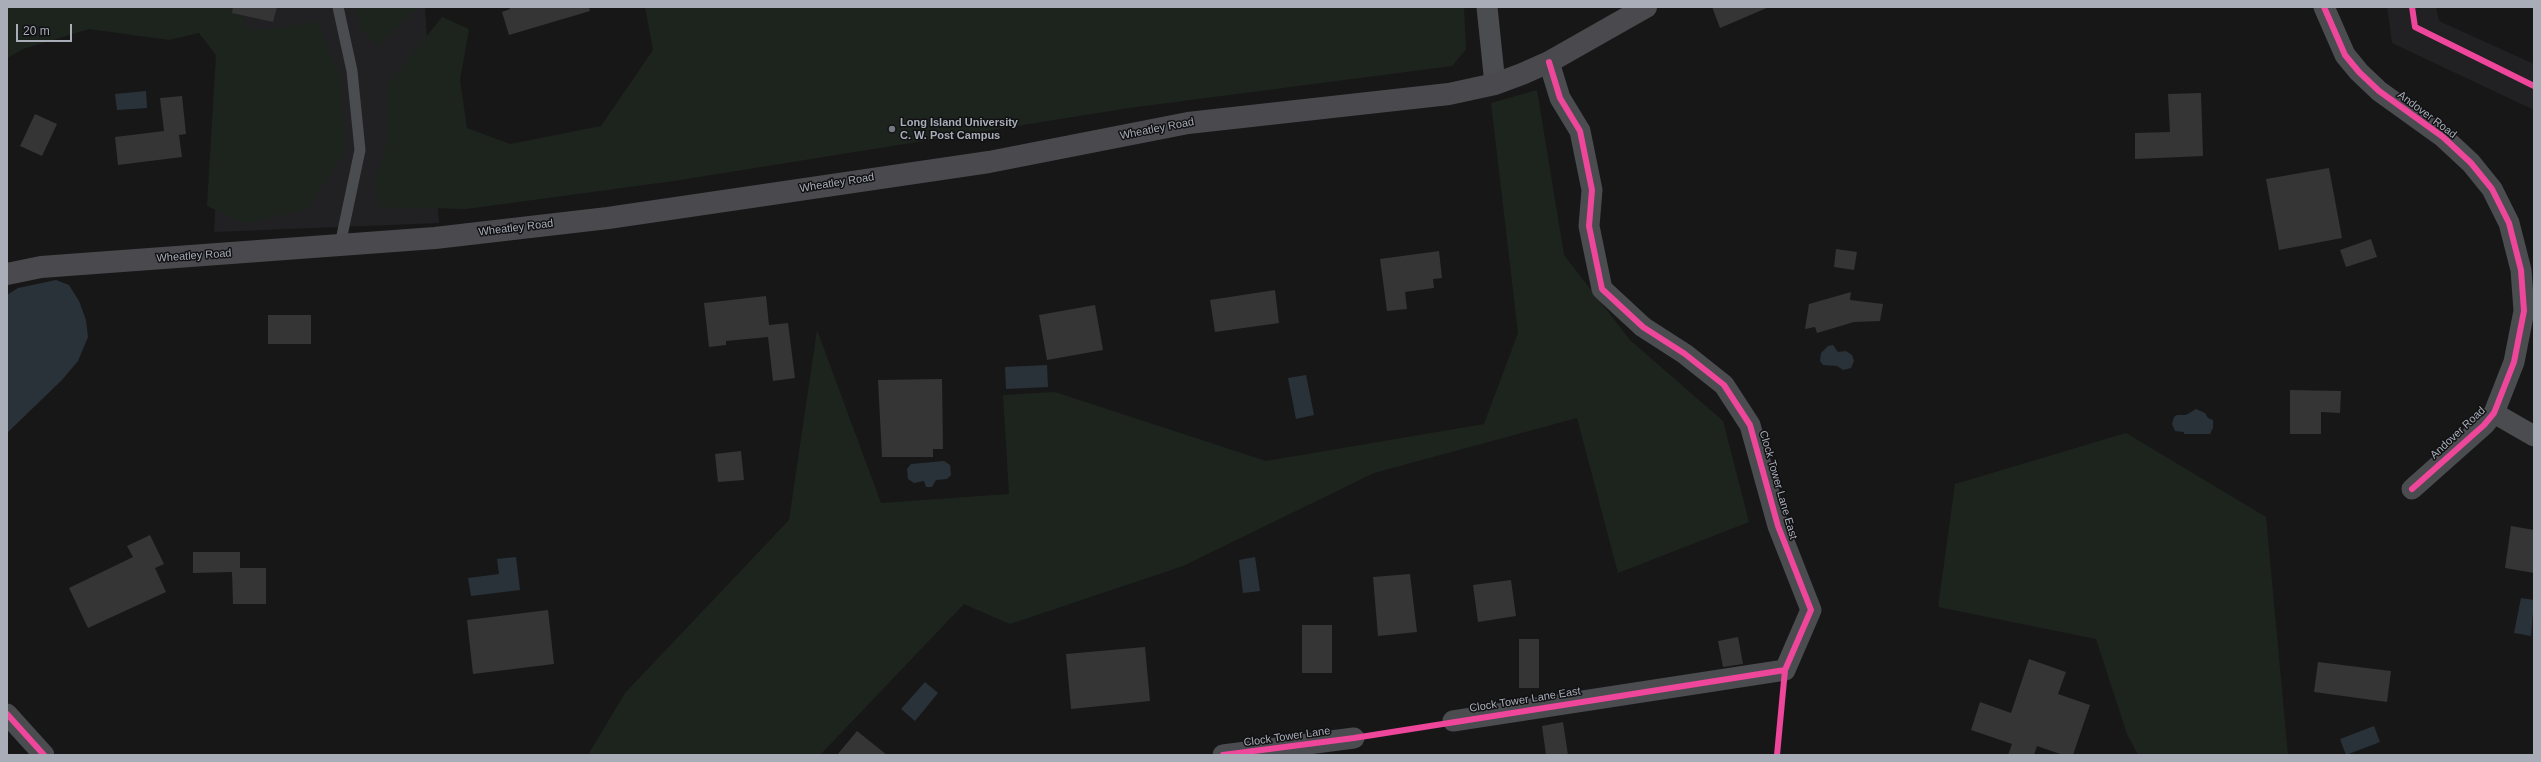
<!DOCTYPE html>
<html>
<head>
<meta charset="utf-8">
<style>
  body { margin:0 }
  #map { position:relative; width:2541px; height:762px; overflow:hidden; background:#171717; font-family:Arial,sans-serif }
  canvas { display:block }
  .frame { position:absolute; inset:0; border:8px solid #a8adb8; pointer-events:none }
  .scale { position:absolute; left:16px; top:24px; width:56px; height:18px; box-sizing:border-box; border:2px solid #a8adb8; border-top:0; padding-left:5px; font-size:12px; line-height:14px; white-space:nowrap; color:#a8adb8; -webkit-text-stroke:3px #111113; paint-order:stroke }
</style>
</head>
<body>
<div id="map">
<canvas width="2541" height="762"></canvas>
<div class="frame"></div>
<div class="scale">20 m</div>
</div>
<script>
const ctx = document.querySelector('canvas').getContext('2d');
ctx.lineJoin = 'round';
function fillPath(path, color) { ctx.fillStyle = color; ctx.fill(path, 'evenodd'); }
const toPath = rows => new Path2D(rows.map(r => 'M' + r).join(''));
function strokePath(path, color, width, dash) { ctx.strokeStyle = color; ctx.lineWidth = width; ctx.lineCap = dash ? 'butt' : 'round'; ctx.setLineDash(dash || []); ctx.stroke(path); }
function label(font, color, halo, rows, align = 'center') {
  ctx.font = font + ' Arial,sans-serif'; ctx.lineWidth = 3; ctx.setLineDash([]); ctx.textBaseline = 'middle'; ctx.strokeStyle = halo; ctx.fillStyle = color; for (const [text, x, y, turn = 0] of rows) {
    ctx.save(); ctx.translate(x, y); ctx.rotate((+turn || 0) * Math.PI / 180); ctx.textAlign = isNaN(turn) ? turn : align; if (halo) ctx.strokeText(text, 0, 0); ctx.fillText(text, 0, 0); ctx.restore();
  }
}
fillPath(toPath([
  [146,7,425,7,439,223,214,232,226,15],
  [2387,7,2436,7,2439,21,2534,64,2534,110,2392,43]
]), '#212123');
fillPath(toPath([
  [7,7,235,7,251,31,317,22,339,74,346,150,306,210,244,223,207,206,216,55,199,33,169,40,89,29,23,49,7,58],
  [356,7,418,7,378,46,360,28],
  [645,7,1464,7,1466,49,1452,66,1129,108,674,181,466,209,379,207,375,181,386,146,387,86,442,17,469,29,460,80,467,128,510,144,601,126,653,50],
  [1537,90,1564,255,1630,340,1723,421,1749,522,1618,573,1577,418,1374,473,1183,566,1010,624,964,604,820,755,588,755,625,693,789,520,817,330,881,503,1009,494,1003,395,1055,392,1266,461,1484,424,1518,333,1491,103],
  [2126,433,2266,517,2288,755,2138,755,2127,734,2096,639,1938,607,1955,484]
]), '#1d241e');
fillPath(toPath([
  [146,91,147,108,117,110,115,94],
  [56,280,69,285,79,301,86,320,88,337,78,361,62,380,7,433,7,295,18,288],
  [1833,345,1838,352,1846,351,1852,355,1854,361,1851,368,1843,370,1837,366,1823,365,1820,361,1821,353,1828,346],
  [1047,365,1048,387,1006,389,1005,367],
  [1306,375,1314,415,1296,419,1288,378],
  [2196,409,2205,413,2208,418,2213,420,2213,428,2210,434,2184,434,2184,432,2175,431,2172,424,2174,417,2177,415,2186,415],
  [944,461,950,465,951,475,947,479,936,480,932,487,926,487,924,481,914,483,908,479,907,469,911,464],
  [516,557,520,590,471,596,468,578,499,574,497,559],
  [1255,557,1260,591,1243,593,1239,560],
  [2521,598,2534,600,2531,636,2514,633],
  [925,682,938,693,915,721,901,709],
  [2374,726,2380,742,2346,755,2340,739]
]), '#2a3239');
fillPath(toPath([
  [233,7,277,7,273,22,232,13],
  [509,7,589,7,590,11,509,35,502,12,510,9],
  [1712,7,1769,7,1720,28],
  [2201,93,2203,156,2135,159,2135,133,2170,132,2168,94],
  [182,96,186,134,179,135,182,157,118,165,115,137,164,131,160,98],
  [35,114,57,124,42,156,20,146],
  [2329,168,2342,238,2279,250,2266,179],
  [2371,239,2377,257,2346,267,2340,250],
  [1836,249,1857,252,1854,270,1834,267],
  [1439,251,1442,278,1433,279,1434,288,1405,292,1407,309,1387,311,1380,259],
  [1275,290,1279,323,1215,332,1210,300],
  [1851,292,1850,300,1883,304,1880,321,1854,322,1817,333,1815,327,1805,329,1809,304],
  [766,296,769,325,788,323,795,378,773,381,768,337,726,341,726,345,709,347,704,303],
  [1095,305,1103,350,1047,360,1039,315],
  [268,315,311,315,311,344,268,344],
  [942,379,943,449,933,449,933,457,882,457,878,380],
  [2290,390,2341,391,2340,413,2321,412,2321,434,2290,434],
  [741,451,744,480,718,482,715,454],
  [2511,526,2534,530,2534,573,2505,568],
  [150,535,164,564,155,568,166,592,88,628,69,588,133,557,127,546],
  [193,552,240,552,240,568,266,568,266,604,233,604,232,572,193,573],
  [1410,574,1417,632,1378,636,1373,577],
  [1511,580,1516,616,1478,622,1473,585],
  [548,610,554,664,473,674,467,620],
  [1302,625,1332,625,1332,673,1302,673],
  [1738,637,1743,664,1723,667,1718,641],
  [1519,639,1539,639,1539,688,1519,688],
  [1145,647,1150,701,1071,709,1066,654],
  [2029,659,2066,672,2058,694,2090,705,2073,755,2063,755,2037,746,2034,755,2008,755,2012,744,1971,730,1980,702,2011,713],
  [2318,662,2391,671,2387,702,2314,692],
  [1563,722,1568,755,1546,755,1542,726],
  [857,731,887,755,837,755]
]), '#353536');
strokePath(toPath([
  [338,7,352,71,360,150,340,245]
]), '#4b4c50', 11);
strokePath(toPath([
  [1487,7,1495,84],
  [2324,7,2345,55,2359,72,2379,91,2443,137,2471,163,2492,189,2509,223,2521,270,2524,311,2514,362,2494,413,2484,425,2412,489],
  [2494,413,2534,436],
  [7,714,44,755],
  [1453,721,1785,670,1811,610,1778,526,1750,425,1724,385,1685,354,1643,327,1602,289,1589,226,1592,190,1580,131,1560,98,1549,62],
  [1223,755,1354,738]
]), '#4b4c50', 21);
strokePath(toPath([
  [7,274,41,267,435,238,608,218,989,162,1188,123,1449,94,1495,84,1522,74,1549,62,1646,7]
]), '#4a4a4e', 22);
strokePath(toPath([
  [2324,7,2345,55,2359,72,2379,91,2443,137,2471,163,2492,189,2509,223,2521,270,2524,311,2514,362,2494,413,2484,425,2412,489],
  [2412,7,2415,27,2534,86],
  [1549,62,1560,98,1580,131,1592,190,1589,226,1602,289,1643,327,1685,354,1724,385,1750,425,1778,526,1811,610,1785,670,1777,755],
  [7,714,44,755],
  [1223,755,1354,738,1785,670]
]), '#ed469a', 6);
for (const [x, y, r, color] of [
  [892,129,4,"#757880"]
]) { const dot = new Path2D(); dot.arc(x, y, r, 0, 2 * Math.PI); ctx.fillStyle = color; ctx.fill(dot); strokePath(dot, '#111113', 1.5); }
label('11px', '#a8adb8', '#111113', [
  ["Andover Road",2427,115,37],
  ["Wheatley Road",1157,129,-11],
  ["Wheatley Road",837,183,-9],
  ["Wheatley Road",516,228,-7],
  ["Wheatley Road",194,256,-4],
  ["Andover Road",2458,433,-43],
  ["Clock Tower Lane East",1778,485,74],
  ["Clock Tower Lane East",1525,700,-9],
  ["Clock Tower Lane",1287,737,-8]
]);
label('bold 11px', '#a8adb8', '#111113', [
  ["Long Island University",900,123],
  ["C. W. Post Campus",900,136]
], 'left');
</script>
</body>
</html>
